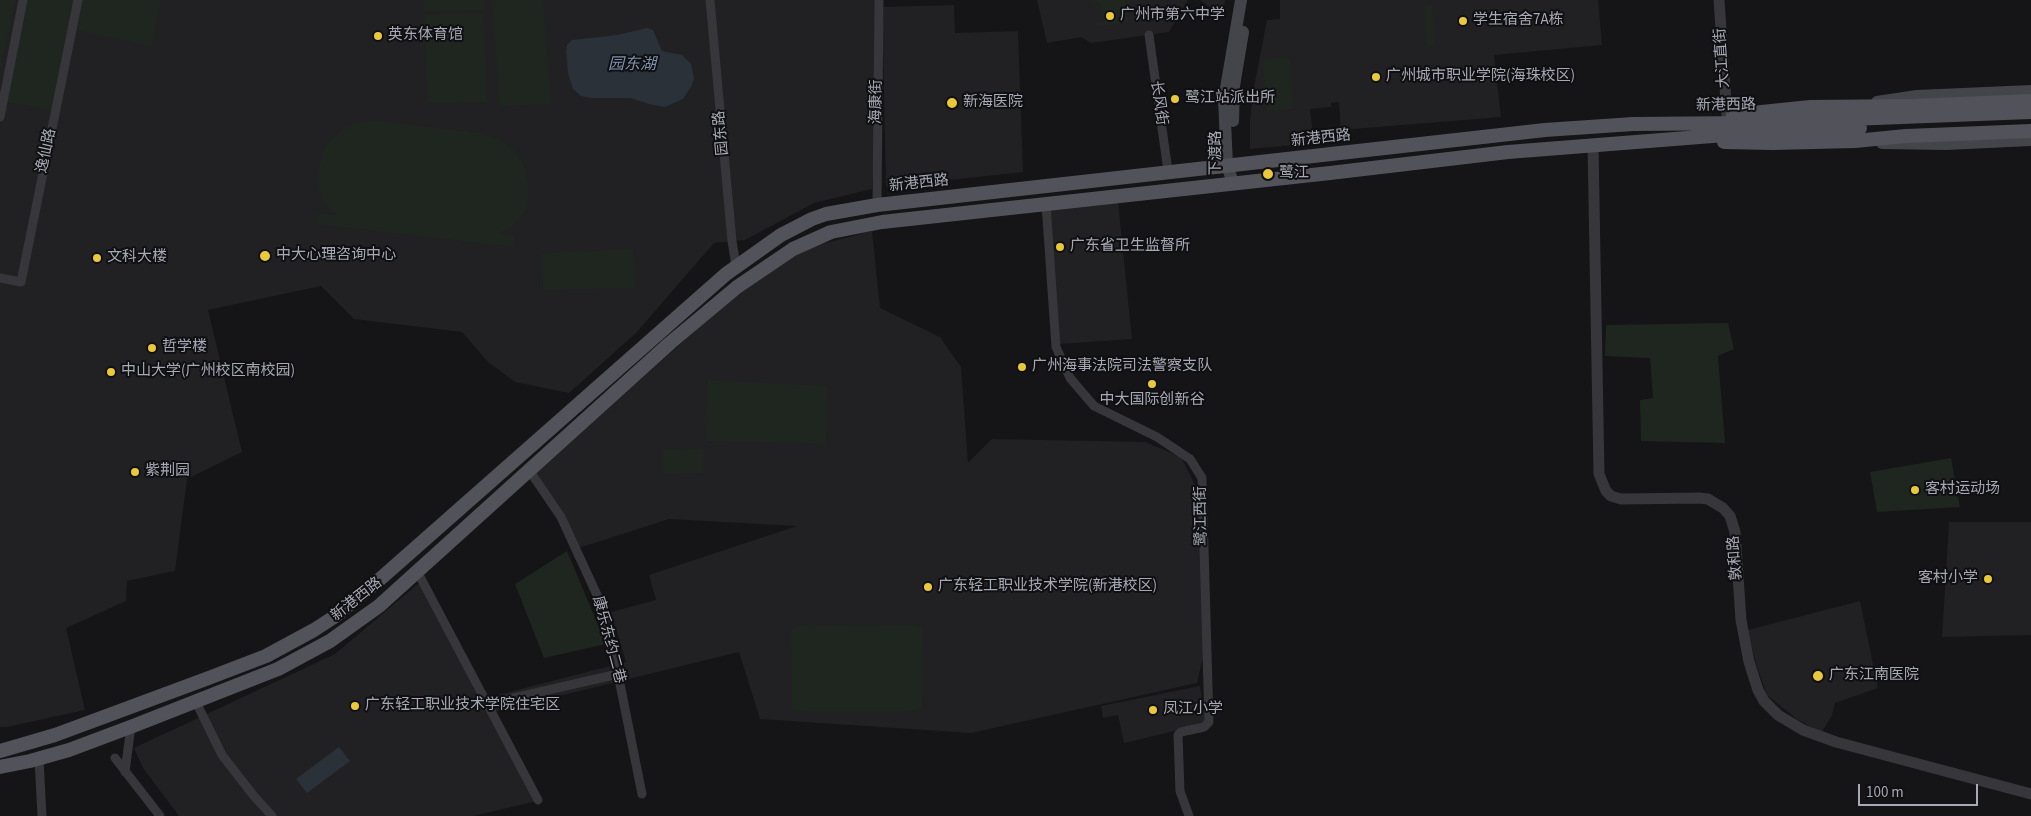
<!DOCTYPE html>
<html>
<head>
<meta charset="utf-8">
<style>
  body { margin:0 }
  #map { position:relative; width:2031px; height:816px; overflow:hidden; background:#151416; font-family:"Source Sans 3",sans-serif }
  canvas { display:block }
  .scale { position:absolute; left:1858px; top:784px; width:120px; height:22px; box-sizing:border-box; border:2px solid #a7a9b6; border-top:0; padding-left:6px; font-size:15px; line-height:18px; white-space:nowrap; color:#a7a9b6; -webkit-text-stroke:4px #100f11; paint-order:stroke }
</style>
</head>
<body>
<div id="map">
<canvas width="2031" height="816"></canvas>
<div class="scale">100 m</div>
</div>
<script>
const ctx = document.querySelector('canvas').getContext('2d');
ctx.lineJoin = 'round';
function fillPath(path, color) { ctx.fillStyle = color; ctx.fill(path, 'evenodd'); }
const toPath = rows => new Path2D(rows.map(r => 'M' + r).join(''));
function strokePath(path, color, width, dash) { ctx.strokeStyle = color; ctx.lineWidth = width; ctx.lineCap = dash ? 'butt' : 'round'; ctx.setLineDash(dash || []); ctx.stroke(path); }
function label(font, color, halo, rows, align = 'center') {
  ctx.font = font + ' "Source Sans 3","Noto Sans SC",sans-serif'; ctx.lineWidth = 4; ctx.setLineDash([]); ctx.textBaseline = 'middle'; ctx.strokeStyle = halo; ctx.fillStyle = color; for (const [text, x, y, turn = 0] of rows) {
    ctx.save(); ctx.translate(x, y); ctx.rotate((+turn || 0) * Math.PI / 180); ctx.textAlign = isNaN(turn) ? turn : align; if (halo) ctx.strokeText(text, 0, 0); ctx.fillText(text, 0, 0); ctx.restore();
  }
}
fillPath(toPath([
  [0,0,877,0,874,158,872,189,814,203,745,240,714,243,636,333,569,393,515,382,488,362,462,332,354,319,321,286,208,310,242,452,187,479,175,571,127,581,126,601,66,628,85,710,7,727,0,727],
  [1037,0,1188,0,1169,32,1091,43,1081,37,1047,43],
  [1200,0,1225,0,1223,18],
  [1280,0,1598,0,1602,45,1494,55,1501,117,1341,130,1339,102,1331,103,1331,107,1310,109,1314,143,1250,149,1250,120,1253,92,1267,20,1280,19],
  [954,5,955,33,1018,31,1023,172,886,187,882,7],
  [1118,201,1132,339,1058,344,1047,208],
  [872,231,880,308,940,337,961,367,968,463,992,439,1145,442,1181,457,1199,493,1207,640,1197,683,971,733,760,719,739,652,490,713,537,801,473,816,179,816,143,768,134,748,335,654,419,583,482,699,626,662,611,612,656,600,649,575,797,526,669,519,579,548,534,473,754,279,799,250],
  [1949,522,2031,522,2031,635,1942,637],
  [1860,601,1878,688,1835,703,1832,715,1822,732,1798,720,1767,695,1756,664,1748,630],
  [1200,686,1205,719,1204,724,1124,743,1118,715,1103,718,1101,706]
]), '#212023');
fillPath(toPath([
  [0,0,16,0,0,71],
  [26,0,76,0,53,110,6,102],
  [81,0,161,0,151,46,75,30],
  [423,0,484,0,484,10,424,11],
  [492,0,543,0,551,104,500,106],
  [1090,0,1125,0,1129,22,1095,27,1095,22,1104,22,1101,5],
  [1432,5,1435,46,1426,46,1424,6],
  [483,13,487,102,428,103,424,14],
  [1290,58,1293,109,1266,111,1263,59],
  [377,121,480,133,500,140,515,151,525,168,529,190,526,210,513,225,499,234,515,236,514,247,317,224,318,213,337,215,323,202,318,185,319,166,325,146,341,131,355,123],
  [633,249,635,288,543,290,542,253],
  [1728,323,1734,349,1718,356,1725,443,1641,441,1640,400,1653,398,1650,358,1605,356,1606,325],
  [708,380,827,386,826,444,706,441],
  [703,449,703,473,663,474,663,450],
  [1951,458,1960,507,1877,512,1870,472],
  [567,551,606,644,544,658,515,584],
  [913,625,923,628,922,708,911,711,804,711,792,709,791,629,801,626]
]), '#1f2620');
fillPath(toPath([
  [647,28,653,30,662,51,682,55,691,64,694,78,692,85,683,99,665,107,649,104,630,98,591,98,581,96,573,89,568,73,566,51,567,45,572,40,617,35],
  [339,747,350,761,307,793,296,779]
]), '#2b3139');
strokePath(toPath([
  [710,0,732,241,736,266],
  [1149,35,1168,171],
  [0,117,23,0],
  [1046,204,1056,347,1070,378,1094,406,1157,437,1190,459,1202,478,1209,722,1204,727,1181,732,1178,735,1180,791,1189,816],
  [877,205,879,0],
  [0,278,21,282,78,0],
  [529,470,561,517,603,608,618,674,642,794],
  [417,571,538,800],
  [196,702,222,755,253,795,272,816],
  [487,704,618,674],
  [115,758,160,816],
  [39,759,42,816],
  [125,772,131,726]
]), '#36363b', 9);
strokePath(toPath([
  [1719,0,1727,116],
  [1593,145,1599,474,1606,491,1611,496,1621,499,1699,498,1708,499,1723,508,1730,516,1735,532,1741,620,1749,662,1758,690,1764,701,1778,715,1803,730,1836,742,2031,794]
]), '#36363b', 11);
strokePath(toPath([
  [1877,102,1917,96,2031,91],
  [1233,121,1234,86,1243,32],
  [1882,143,1946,144,2031,140],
  [1233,183,1227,165,1224,100,1241,0]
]), '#44444b', 12);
strokePath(toPath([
  [1733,115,1810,107,1914,106,2031,101],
  [1724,142,1773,143,1855,141,1906,136,2031,131],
  [0,751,55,735,206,679,266,656,314,630,334,617,379,580,726,274,781,235,812,219,826,214,877,205,1545,130,1633,124,1747,123,2031,112],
  [0,767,30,761,69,750,133,726,278,669,330,641,379,606,670,343,737,287,793,249,831,232,882,222,1330,173,1508,152,1751,133,1860,128]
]), '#52525a', 14);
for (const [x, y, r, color] of [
  [1110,16,5,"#e9c839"],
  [1463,21,5,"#e9c839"],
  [378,36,5,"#e9c839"],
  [1376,77,5,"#e9c839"],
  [1175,99,5,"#e9c839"],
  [952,103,6,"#e9c839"],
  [1268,174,6,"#e9c839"],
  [1060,247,5,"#e9c839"],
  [265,256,6,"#e9c839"],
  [97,258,5,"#e9c839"],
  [152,348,5,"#e9c839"],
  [1022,367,5,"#e9c839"],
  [111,372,5,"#e9c839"],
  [1152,384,5,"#e9c839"],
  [135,472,5,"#e9c839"],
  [1915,490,5,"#e9c839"],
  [1988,579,5,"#e9c839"],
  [928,587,5,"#e9c839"],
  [1818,676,6,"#e9c839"],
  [355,706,5,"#e9c839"],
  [1153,710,5,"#e9c839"]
]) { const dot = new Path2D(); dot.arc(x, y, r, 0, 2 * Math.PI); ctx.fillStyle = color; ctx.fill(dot); strokePath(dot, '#100f11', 2); }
label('15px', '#a7a9b6', '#100f11', [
  ["广州市第六中学",1120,16],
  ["学生宿舍7A栋",1473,21],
  ["英东体育馆",388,36],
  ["广州城市职业学院(海珠校区)",1386,77],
  ["鹭江站派出所",1185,99],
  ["新海医院",963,103],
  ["鹭江",1279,174],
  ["广东省卫生监督所",1070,247],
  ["中大心理咨询中心",276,256],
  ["文科大楼",107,258],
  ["哲学楼",162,348],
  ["广州海事法院司法警察支队",1032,367],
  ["中山大学(广州校区南校园)",121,372],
  ["中大国际创新谷",1152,401,"center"],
  ["紫荆园",145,472],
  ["客村运动场",1925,490],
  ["客村小学",1978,579,"right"],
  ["广东轻工职业技术学院(新港校区)",938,587],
  ["广东江南医院",1829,676],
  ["广东轻工职业技术学院住宅区",365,706],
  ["凤江小学",1163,710]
], 'left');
label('15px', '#a7a9b6', '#100f11', [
  ["大江直街",1723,58,-94],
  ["海康街",877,102,-89],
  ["长风街",1158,103,82],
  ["新港西路",1726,106,-1],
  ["园东路",722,133,-95],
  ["新港西路",1321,139,-6],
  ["逸仙路",47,151,-78],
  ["下渡路",1217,153,-90],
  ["新港西路",919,184,-6],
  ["鹭江西街",1202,516,-91],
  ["敦和路",1736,558,-94],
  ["新港西路",357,600,-38],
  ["康乐东约二巷",608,640,75]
]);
label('italic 16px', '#7f92af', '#100f11', [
  ["园东湖",632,65]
]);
</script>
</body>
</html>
